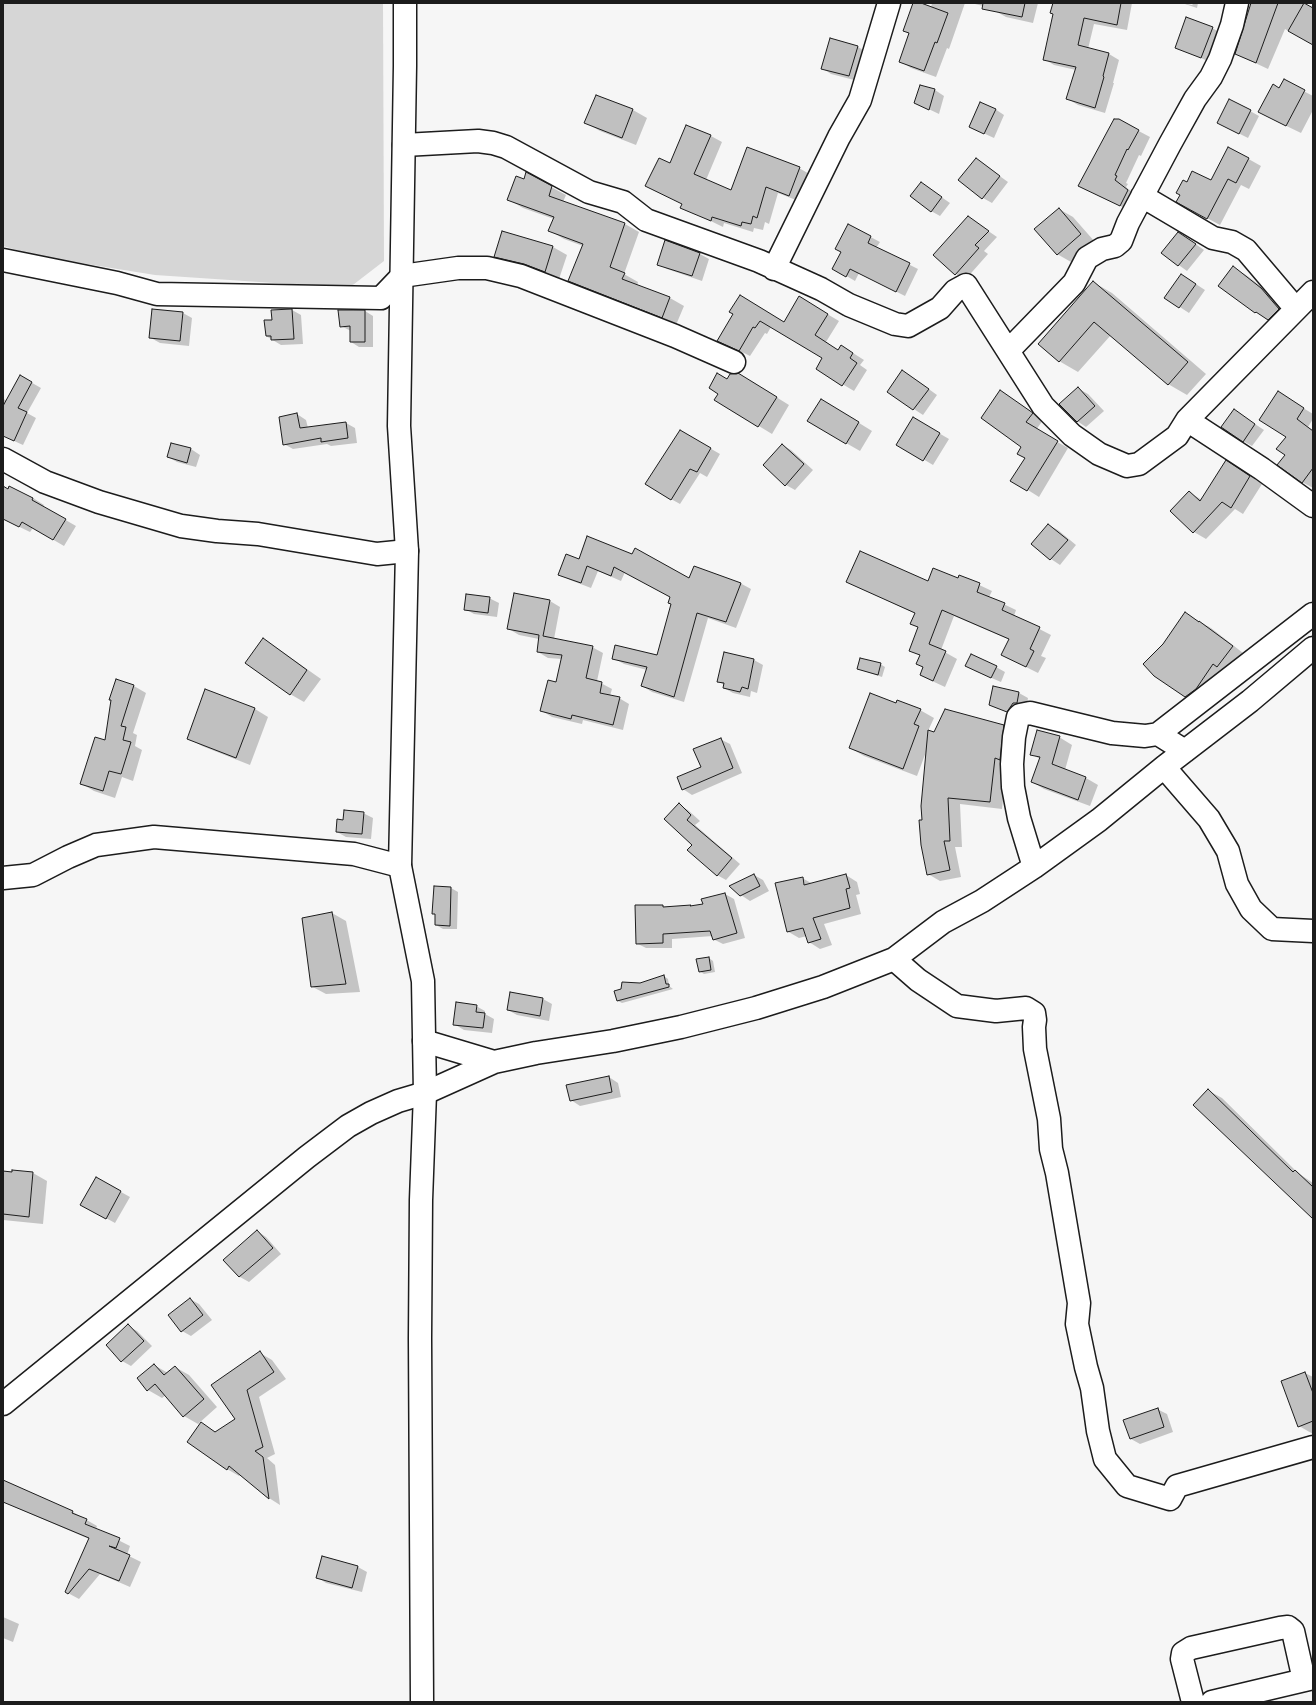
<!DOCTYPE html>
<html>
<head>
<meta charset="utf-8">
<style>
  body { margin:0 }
  #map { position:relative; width:1316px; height:1705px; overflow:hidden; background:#f6f6f6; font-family:"Gochi Hand",sans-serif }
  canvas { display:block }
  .frame { position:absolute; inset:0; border:4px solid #1c1c1c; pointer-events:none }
</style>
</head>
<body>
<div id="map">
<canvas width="1316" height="1705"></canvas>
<div class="frame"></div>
</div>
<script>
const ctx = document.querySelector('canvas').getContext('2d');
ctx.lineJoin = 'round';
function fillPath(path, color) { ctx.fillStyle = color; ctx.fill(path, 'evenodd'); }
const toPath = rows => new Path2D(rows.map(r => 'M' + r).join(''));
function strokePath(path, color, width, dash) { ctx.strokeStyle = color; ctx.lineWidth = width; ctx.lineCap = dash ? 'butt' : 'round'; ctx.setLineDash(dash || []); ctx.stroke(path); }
fillPath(toPath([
  [3,3,383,3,384,261,349,288,155,275,37,256,3,246]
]), '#d6d6d6');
fillPath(toPath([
  [914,3,931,8,932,3,965,3,949,49,947,48,936,77,911,68,900,61,910,34],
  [971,3,1038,3,1033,23,1006,17,995,11,995,9],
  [1054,3,1132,3,1127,30,1094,24,1088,49,1109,54,1119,60,1113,83,1114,83,1105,113,1078,105,1068,99,1076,70,1054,65,1044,59,1054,14],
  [1182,3,1192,5,1193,4,1191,3,1198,3,1197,8],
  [1252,3,1302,3,1313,9,1313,44,1285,29,1268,69,1236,54],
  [1212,28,1221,33,1210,62,1176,47],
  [858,47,867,52,858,81,831,74,822,68],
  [1284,81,1313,96,1313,110,1301,133,1274,120,1280,89],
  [921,86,935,90,944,96,939,114,916,103],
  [596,96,633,110,647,118,636,145,600,131,586,123],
  [995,109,1004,115,994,138,970,127],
  [1250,111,1259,116,1248,138,1228,128],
  [1118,120,1150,137,1141,156,1139,155,1126,183,1128,184,1126,187,1139,198,1133,212,1091,192],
  [711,136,722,142,706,180,732,191,799,168,811,175,801,202,778,193,769,224,765,222,763,230,754,228,753,232,724,223,723,227,682,207,683,204,670,165],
  [1229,148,1261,166,1249,189,1241,185,1220,225,1190,209,1187,183,1211,182],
  [976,159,1008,182,992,203,983,198],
  [527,174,566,195,563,202,625,224,639,232,624,274,638,282,637,286,670,298,684,306,676,325,583,288,569,280,583,246,564,239,550,231,554,219,523,208,509,200,524,180],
  [921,183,950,203,940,216,931,211],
  [1059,209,1073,217,1095,242,1071,262,1057,254],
  [968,217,997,237,984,251,988,254,965,280,956,274,934,255],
  [848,225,880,242,876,248,918,269,905,296,859,273,855,281,833,268,842,252],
  [503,232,553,247,567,255,559,279,509,264,495,256],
  [1187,238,1204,250,1187,271,1162,253],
  [700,254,709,259,702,281,667,269,658,264],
  [1234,268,1246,275,1274,296,1291,316,1281,327,1256,312,1220,285],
  [1182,275,1205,290,1189,313,1166,298],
  [1093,282,1112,293,1206,374,1187,395,1168,384,1111,335,1078,372,1059,361],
  [800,298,839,321,826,342,839,351,853,353,864,360,860,365,867,370,854,391,817,369,824,358,771,327,767,334,765,333,750,356,718,340,734,314,785,323],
  [292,310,301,315,303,344,281,345,266,336,273,321,272,311],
  [340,311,365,311,373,316,373,347,359,347,351,342,351,331,341,326],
  [183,313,192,318,189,346,160,343,151,338],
  [20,376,41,388,27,413,36,418,23,445,3,436,3,399,6,400],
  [912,377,937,395,923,415,888,392],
  [728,380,752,382,789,405,772,434,716,400],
  [1079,389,1088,394,1104,411,1086,427,1077,421],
  [1001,391,1043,420,1036,430,1068,448,1039,497,1012,480,1026,458],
  [1290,400,1313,414,1313,419,1308,427,1313,430,1313,488,1302,482,1286,455],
  [835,408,872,431,860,451,846,443],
  [1234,410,1264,430,1252,446,1243,441],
  [297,414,306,420,308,428,346,423,355,428,357,443,331,446,327,444,293,449,284,444],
  [913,418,949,439,933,465,898,444],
  [680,431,720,454,707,477,700,473,680,504,671,499],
  [782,445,791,450,813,470,795,490,786,485],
  [191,449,200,455,196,467,177,462,168,457],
  [1238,468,1262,484,1243,514,1235,509,1206,539,1194,532,1171,511,1189,492,1202,500],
  [3,487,8,490,10,488,33,498,44,505,43,507,76,526,64,546,33,528,30,532,3,519],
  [1048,525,1058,530,1076,545,1060,565,1051,559,1032,544],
  [580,560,690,579,740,583,751,589,736,628,708,618,684,702,652,692,642,686,647,670,624,664,613,658,657,656,672,604,671,597,625,572,621,581,598,571,591,588,570,580,559,574],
  [960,576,992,591,989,597,1016,610,1014,616,1051,635,1041,656,1046,658,1038,673,1014,661,1010,640,954,616,941,650,957,659,945,687,932,681,921,675,924,668,918,664,921,656,910,650,919,628,912,624,916,614,847,582,928,582,959,579],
  [515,595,550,601,560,607,554,639,592,647,603,653,597,681,612,689,610,696,619,698,629,704,623,730,583,720,582,724,552,717,542,711,557,683,562,659,548,658,538,652,539,639,519,635,509,629],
  [489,598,499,603,497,617,474,614,465,609],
  [1186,614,1211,628,1243,653,1228,673,1197,703,1185,697,1164,645],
  [263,639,277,648,321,679,304,702,290,694],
  [724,653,754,660,763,665,757,693,751,691,750,697,733,693,724,688,724,685,718,681],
  [880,664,885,667,882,677,858,669],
  [996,667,1005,672,1001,682,975,671],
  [117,680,134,686,146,693,133,733,137,735,135,746,142,750,133,781,122,777,115,798,94,791,82,784,106,741],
  [994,687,1019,693,1028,698,1026,708,1016,717,990,704],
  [897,704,920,710,934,718,928,731,934,734,1003,726,1015,733,1007,765,1002,809,960,804,962,847,955,847,961,877,940,881,928,874,923,821,926,752,917,776,864,756,850,748],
  [255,709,268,717,250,765,202,746,188,738],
  [1059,737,1072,745,1065,770,1086,778,1098,785,1090,806,1044,789,1032,782,1040,759,1031,754],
  [720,739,730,744,742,773,692,795,683,789,702,767],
  [679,805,688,810,700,821,695,825,740,864,726,880,717,875,693,844],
  [363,813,373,818,371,839,346,837,337,832,344,821],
  [754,875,763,880,769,891,750,901,741,895],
  [846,875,857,882,860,894,856,895,861,914,824,924,832,945,820,949,809,942,807,936,799,938,787,931,802,878,813,884],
  [451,888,458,892,457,929,443,929,436,925,436,915,433,913],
  [725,894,734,899,745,938,723,944,713,939,713,936,672,939,672,948,646,948,636,943,662,906,666,908,704,905],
  [332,913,346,921,360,992,326,994,311,986,303,919],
  [709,958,713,961,715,972,704,974,699,971],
  [664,976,668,979,669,986,673,989,622,1003,618,1001,615,992],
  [511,993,543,999,552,1004,549,1021,517,1015,508,1010],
  [476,1006,485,1011,485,1014,494,1019,492,1033,464,1030,454,1024],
  [609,1077,618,1083,621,1097,580,1106,571,1100],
  [1209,1091,1222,1098,1298,1173,1313,1183,1313,1217],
  [3,1171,33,1173,47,1181,43,1224,3,1220],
  [96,1178,130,1197,115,1223,82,1205],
  [257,1231,266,1237,281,1254,249,1282,240,1277,225,1260],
  [190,1299,199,1304,212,1320,191,1336,182,1331],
  [128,1326,137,1331,152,1346,131,1366,122,1361,107,1345],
  [260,1353,272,1360,286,1379,259,1397,275,1454,267,1458,275,1465,280,1505,269,1498,241,1474,239,1476,227,1469,201,1423,216,1432,236,1419],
  [154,1365,168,1373,175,1367,189,1375,217,1407,198,1424,184,1416,166,1395,162,1398,148,1390,138,1378],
  [1305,1373,1313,1377,1313,1434,1299,1426],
  [1157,1409,1167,1414,1173,1432,1140,1444,1131,1439,1125,1420],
  [3,1480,73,1512,97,1526,96,1529,130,1546,127,1555,141,1562,130,1587,100,1574,79,1599,66,1592,89,1539,3,1502],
  [322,1558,358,1567,367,1572,362,1592,326,1583,317,1577],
  [3,1617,19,1624,13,1642,3,1638]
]), '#0003');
const building = toPath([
  [913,3,921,3,948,13,937,43,935,42,924,71,899,62,909,33,903,31,913,3],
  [983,3,1025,3,1022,17,982,9,983,3],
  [1053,3,1121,3,1117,25,1084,18,1078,45,1109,53,1103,76,1104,77,1095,108,1066,99,1076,67,1043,60,1053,14,1050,13,1053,3],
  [1251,3,1278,3,1256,63,1235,54,1251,3],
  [1304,3,1313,8,1313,45,1288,31,1304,3],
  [1186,17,1213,27,1201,58,1175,48,1186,17],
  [830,38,858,46,849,76,821,69,830,38],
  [1284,79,1305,90,1286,126,1258,112,1273,84,1279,88,1284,79],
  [920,85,935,89,929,110,914,103,920,85],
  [596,95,633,109,622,138,584,123,596,95],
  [1229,99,1251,110,1239,134,1217,123,1229,99],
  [980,102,996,109,984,134,969,127,980,102],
  [1114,119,1119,119,1139,130,1128,150,1127,149,1115,175,1117,176,1115,180,1128,190,1120,206,1078,186,1114,119],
  [686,125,711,135,694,174,731,190,747,147,800,167,789,196,766,187,757,218,753,216,751,224,742,222,741,226,712,217,711,221,680,208,682,204,645,186,659,158,670,163,686,125],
  [1228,147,1249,158,1236,183,1228,179,1207,219,1176,202,1180,195,1176,193,1183,180,1187,182,1192,171,1211,180,1228,147],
  [976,158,1000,176,982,199,958,180,976,158],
  [526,172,552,186,549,196,625,223,610,267,625,273,622,279,670,297,662,318,568,281,583,244,548,231,554,217,507,200,516,176,524,179,526,172],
  [921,182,942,197,931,212,910,196,921,182],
  [1059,208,1081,234,1057,255,1034,229,1059,208],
  [968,216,989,231,975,245,979,248,955,275,933,255,968,216],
  [848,224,871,236,868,243,910,263,896,292,850,269,846,277,832,269,841,252,835,249,848,224],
  [502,231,553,246,545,272,524,264,494,257,502,231],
  [1178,232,1196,244,1178,266,1161,253,1178,232],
  [665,240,700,253,692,276,657,265,665,240],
  [1233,266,1261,288,1279,309,1268,320,1256,312,1255,313,1218,286,1233,266],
  [1181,274,1196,284,1179,308,1164,298,1181,274],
  [1093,281,1188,362,1168,385,1094,322,1059,362,1038,344,1093,281],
  [740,295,784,322,799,296,828,314,815,335,838,350,841,345,853,353,850,358,857,363,842,386,816,369,822,358,760,321,755,328,753,327,739,351,717,341,733,314,729,312,740,295],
  [152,309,183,312,180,341,149,338,152,309],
  [292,309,294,339,271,340,271,336,266,336,264,320,272,320,271,310,292,309],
  [338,310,365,310,365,342,350,342,350,326,340,327,338,310],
  [902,370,929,389,913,410,887,392,902,370],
  [717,373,727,379,730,374,738,373,777,397,758,427,714,400,718,394,709,388,717,373],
  [20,375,32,382,18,408,27,412,14,441,3,436,3,406,20,375],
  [1078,387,1095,406,1077,422,1059,404,1078,387],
  [1000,390,1033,413,1026,422,1058,441,1027,491,1010,481,1025,458,1017,454,1021,447,981,418,1000,390],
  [1278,391,1304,408,1297,419,1313,431,1313,468,1302,483,1277,465,1285,455,1276,449,1286,437,1259,420,1278,391],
  [821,399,859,422,846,444,807,421,821,399],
  [1234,409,1255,424,1243,442,1221,427,1234,409],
  [297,413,300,428,346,422,348,438,321,442,321,438,283,445,279,417,297,413],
  [913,417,940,433,923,461,896,445,913,417],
  [680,430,711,448,697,472,690,469,671,500,645,484,680,430],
  [171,443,191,448,187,463,167,457,171,443],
  [782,444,804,464,785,486,763,465,782,444],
  [1226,460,1250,476,1231,508,1222,502,1193,533,1170,511,1189,491,1200,501,1226,460],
  [3,486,8,489,9,486,33,498,32,500,66,519,53,540,22,522,19,527,3,519,3,486],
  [1048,524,1068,540,1050,560,1031,544,1048,524],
  [587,536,632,554,635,548,689,578,694,566,741,583,726,622,697,613,674,697,641,686,647,667,612,659,615,645,657,655,671,604,668,603,670,597,614,567,611,576,587,566,581,583,558,575,566,554,579,559,587,536],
  [860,551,928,581,933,568,958,578,959,575,980,583,977,592,1005,603,1002,610,1040,627,1030,649,1034,651,1026,667,1001,655,1009,639,942,610,929,644,946,651,933,681,920,675,923,667,916,664,920,655,909,651,918,627,910,624,915,613,846,582,860,551],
  [514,593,550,600,543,636,593,646,586,678,602,682,600,693,620,697,613,725,572,715,571,719,540,711,548,680,556,682,562,655,537,652,539,635,507,629,514,593],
  [466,594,490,597,488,613,464,610,466,594],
  [1185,612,1199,622,1199,621,1233,646,1217,667,1213,664,1196,689,1185,697,1154,676,1143,664,1163,644,1185,612],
  [263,638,307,670,290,695,245,663,263,638],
  [724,652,754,659,748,689,742,687,740,692,723,688,724,683,717,682,724,652],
  [971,654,997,666,991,678,965,666,971,654],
  [860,658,881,663,878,675,857,669,860,658],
  [116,679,134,685,121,726,126,727,123,740,131,742,121,774,109,771,103,791,80,784,95,737,105,740,111,700,109,700,116,679],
  [993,686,1019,692,1017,703,1013,703,1007,712,989,705,993,686],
  [205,689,255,708,236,758,187,739,205,689],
  [870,693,896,703,897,700,921,709,914,724,919,726,903,769,849,748,870,693],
  [945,709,1004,725,1000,760,995,758,990,802,948,798,950,841,944,841,950,870,927,875,921,845,919,820,922,820,921,806,928,730,934,732,945,709],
  [1037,730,1060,736,1052,764,1086,777,1078,800,1031,782,1040,757,1030,755,1037,730],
  [721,738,733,768,682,790,677,777,701,767,693,749,721,738],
  [679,803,691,815,687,820,732,858,717,876,687,850,692,845,664,819,679,803],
  [344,810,364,812,362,834,336,832,337,819,343,820,344,810],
  [754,874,760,886,740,896,729,886,754,874],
  [846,874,850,888,846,889,850,908,813,918,821,939,808,943,803,928,787,932,775,883,803,877,804,885,846,874],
  [434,886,451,887,450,926,435,925,435,914,432,914,434,886],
  [725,893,737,933,713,940,710,931,663,934,663,943,636,944,635,905,663,905,663,907,691,905,690,906,703,904,701,899,725,893],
  [332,912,346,984,311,987,302,918,332,912],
  [709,957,711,970,699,972,696,959,709,957],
  [664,975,666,984,669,984,669,987,617,1001,614,991,621,989,622,982,640,983,664,975],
  [510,992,543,998,540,1016,507,1010,510,992],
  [456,1002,477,1005,476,1012,485,1013,483,1028,453,1025,456,1002],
  [609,1076,612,1092,570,1101,566,1085,609,1076],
  [1208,1089,1293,1172,1295,1170,1313,1187,1313,1219,1193,1105,1208,1089],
  [12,1170,33,1172,29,1217,3,1214,3,1171,12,1172,12,1170],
  [96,1177,121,1191,106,1219,80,1205,96,1177],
  [257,1230,273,1248,239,1277,223,1260,257,1230],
  [190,1298,203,1315,181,1332,168,1315,190,1298],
  [128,1324,144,1341,121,1362,106,1345,128,1324],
  [260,1351,274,1372,247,1390,263,1447,255,1451,263,1457,269,1499,229,1466,227,1470,187,1442,201,1422,215,1432,235,1419,211,1385,260,1351],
  [154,1364,164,1375,175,1366,204,1399,183,1417,155,1384,147,1391,137,1378,154,1364],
  [1305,1372,1313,1393,1313,1421,1298,1427,1281,1381,1305,1372],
  [1158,1408,1164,1427,1130,1439,1123,1420,1158,1408],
  [3,1480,73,1511,72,1513,87,1519,85,1524,120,1538,116,1548,109,1546,130,1555,119,1581,89,1569,68,1594,65,1592,89,1538,3,1502,3,1480],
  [322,1556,358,1566,352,1588,316,1578,322,1556]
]);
fillPath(building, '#c0c0c0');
strokePath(building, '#1c1c1c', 1);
const minor = toPath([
  [404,145,478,141,493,143,506,147,589,192,623,202,646,220,759,261,821,289,849,305,895,324,908,326,940,308,955,291,966,285,1043,406,1072,435,1099,454,1127,466,1139,464,1177,436,1187,420,1313,292],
  [1142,196,1213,238,1232,242,1246,250,1296,309],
  [3,260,117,283,157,294,381,298,402,276,458,268,487,268,521,276,675,336,734,362],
  [774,269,839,137,860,100,889,3],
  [1008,351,1074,283,1087,258,1102,249,1115,246,1121,241,1128,223,1170,144,1195,99,1211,77,1220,59,1232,25,1237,3],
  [1187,420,1262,469,1313,506],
  [3,459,45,482,99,502,181,526,217,531,258,534,377,554,407,551],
  [1158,734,1313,614],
  [1164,767,1209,819,1228,851,1237,884,1251,909,1272,929,1313,931],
  [1034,867,1019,818,1013,787,1012,764,1014,737,1018,717,1020,715,1030,713,1112,733,1145,736,1158,734,1185,751],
  [3,878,33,875,68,857,96,845,154,837,354,854,400,866],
  [894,959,918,980,957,1006,996,1011,1026,1008,1034,1013,1035,1020,1034,1027,1035,1049,1049,1119,1051,1149,1057,1173,1079,1303,1077,1324,1086,1367,1092,1388,1098,1431,1105,1459,1127,1486,1170,1499,1177,1486,1313,1447],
  [424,1041,494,1062],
  [3,1404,307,1157,348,1126,371,1113,398,1101,425,1093,494,1062,536,1053,613,1041,681,1027,756,1008,823,987,894,959,943,922,982,901,1034,867,1099,820,1164,767,1250,701,1313,648],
  [1193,1702,1182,1659,1183,1653,1191,1648,1280,1628,1288,1627,1293,1631,1304,1680],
  [1212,1702,1313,1678]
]);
const major = toPath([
  [405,3,405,66,399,426,407,551,400,866,423,981,425,1093,421,1200,420,1338,422,1702]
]);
strokePath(minor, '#1c1c1c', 25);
strokePath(major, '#1c1c1c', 25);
strokePath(minor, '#fff', 22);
strokePath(major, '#fff', 22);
</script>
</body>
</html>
